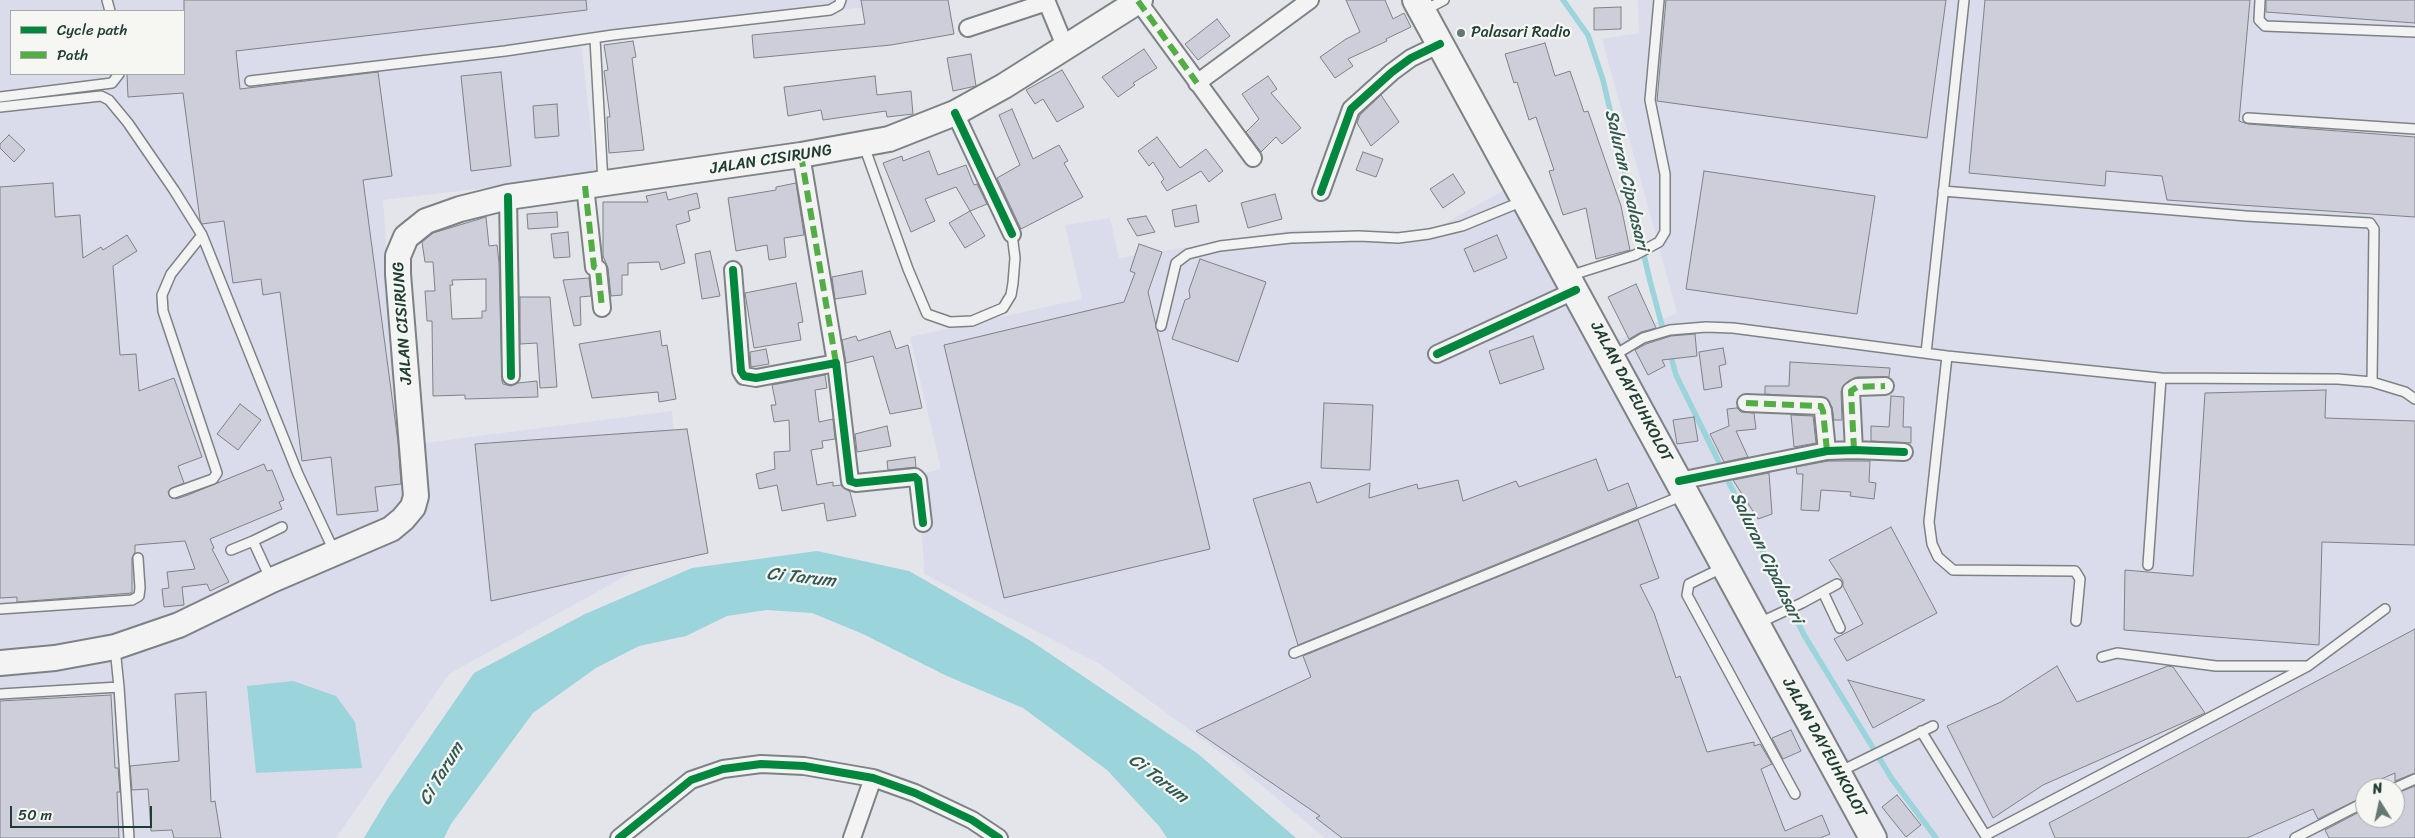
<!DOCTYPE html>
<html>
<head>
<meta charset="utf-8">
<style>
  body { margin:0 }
  #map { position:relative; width:2415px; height:838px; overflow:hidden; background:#e4e5eb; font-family:Sriracha,sans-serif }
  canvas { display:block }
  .legend { position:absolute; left:10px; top:10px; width:175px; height:65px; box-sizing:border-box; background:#f6f6f2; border:1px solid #a0aca6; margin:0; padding:6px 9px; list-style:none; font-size:15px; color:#1f3d34 }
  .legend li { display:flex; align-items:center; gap:10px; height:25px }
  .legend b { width:25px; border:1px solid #a0aca6 }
  .north { position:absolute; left:2355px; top:778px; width:50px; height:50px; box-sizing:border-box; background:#f6f6f2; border:1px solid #a0aca6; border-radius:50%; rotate:350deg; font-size:14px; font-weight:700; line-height:20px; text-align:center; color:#1f3d34 }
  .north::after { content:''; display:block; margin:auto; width:18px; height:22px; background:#647874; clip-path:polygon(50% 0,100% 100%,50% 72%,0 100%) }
  .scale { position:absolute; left:10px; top:806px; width:142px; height:22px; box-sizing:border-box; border:2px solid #1f3d34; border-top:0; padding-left:6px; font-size:15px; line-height:18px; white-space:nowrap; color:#1f3d34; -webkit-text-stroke:4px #f6f6f2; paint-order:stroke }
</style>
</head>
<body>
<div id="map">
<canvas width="2415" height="838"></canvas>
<ul class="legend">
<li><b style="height:6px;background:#00873e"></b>Cycle path</li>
<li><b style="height:6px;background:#52ad45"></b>Path</li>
</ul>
<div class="north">N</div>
<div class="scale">50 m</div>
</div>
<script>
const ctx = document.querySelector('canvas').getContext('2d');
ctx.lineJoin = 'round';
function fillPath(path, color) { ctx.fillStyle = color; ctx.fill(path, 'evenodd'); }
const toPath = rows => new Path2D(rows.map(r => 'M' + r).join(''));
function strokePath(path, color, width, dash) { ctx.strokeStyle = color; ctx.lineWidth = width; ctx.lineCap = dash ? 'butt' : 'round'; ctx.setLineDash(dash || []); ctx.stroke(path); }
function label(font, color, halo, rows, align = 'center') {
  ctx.font = font + ' Sriracha,sans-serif'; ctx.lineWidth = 4.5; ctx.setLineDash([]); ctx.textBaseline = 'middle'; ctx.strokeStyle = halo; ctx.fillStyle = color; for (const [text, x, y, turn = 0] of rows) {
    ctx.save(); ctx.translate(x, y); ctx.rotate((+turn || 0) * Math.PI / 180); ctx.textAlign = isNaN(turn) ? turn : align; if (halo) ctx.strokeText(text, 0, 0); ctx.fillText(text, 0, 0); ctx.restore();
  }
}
fillPath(toPath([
  [0,0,925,0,581,41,596,175,383,200,401,446,672,411,685,543,449,674,336,838,0,838],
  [11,11,184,11,184,74,11,74],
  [1638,0,2415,0,2415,838,1325,838,1237,765,1100,664,924,574,919,475,941,469,910,337,1082,299,1065,225,1110,218,1119,258,1293,230,1431,231,1504,190,1592,352,1677,313,1602,39,1639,33],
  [2365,788,2395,788,2395,818,2365,818]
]), '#dadceb');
fillPath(toPath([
  [817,551,909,571,1031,641,1197,753,1296,838,1167,838,1159,826,1107,770,1023,708,947,676,863,634,812,613,767,610,727,616,686,636,639,646,596,668,533,713,451,824,444,838,364,838,388,798,474,673,585,614,692,568],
  [293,681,336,696,355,722,362,768,256,773,247,686]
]), '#9bd4da');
strokePath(toPath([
  [1563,0,1588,35,1603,80,1650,281,1667,344],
  [1670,353,1676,375,1804,635,1892,779,1936,838]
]), '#9bd4da', 5.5);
const building = toPath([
  [184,0,586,0,587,10,236,51,240,89,378,72,392,176,363,180,398,442,401,484,375,487,378,511,337,515,331,457,302,461,280,292,263,295,261,279,233,283,224,221,202,224,200,220,183,93,128,97,127,74,184,74,184,0],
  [861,0,948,0,954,34,891,45,754,58,752,35,865,24,861,0],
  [1346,0,1385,0,1393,19,1404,13,1411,27,1386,39,1387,41,1348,59,1353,66,1335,78,1320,57,1346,39,1360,32,1346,0],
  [1666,0,1946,0,1927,138,1657,101,1666,0],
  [1985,0,2250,0,2239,121,2248,124,2415,137,2415,217,2167,200,2162,176,2106,171,2105,186,1969,173,1985,0],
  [2266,0,2415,0,2415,23,2266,12,2266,0],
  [1621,7,1621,29,1594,30,1594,8,1621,7],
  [1217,19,1230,36,1198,60,1185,44,1217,19],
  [633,41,636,57,632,58,644,150,609,153,607,117,610,117,604,71,608,70,604,45,633,41],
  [1545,43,1555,76,1570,71,1584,112,1588,111,1621,206,1630,250,1596,259,1586,208,1563,215,1549,171,1554,170,1536,117,1529,120,1517,82,1514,83,1505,54,1545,43],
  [1144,49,1157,68,1133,83,1135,85,1118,97,1102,77,1144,49],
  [971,54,976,86,953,91,947,58,971,54],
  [1062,70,1084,107,1057,122,1043,99,1035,104,1026,90,1062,70],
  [501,72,511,166,471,171,461,76,501,72],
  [875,76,877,95,911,91,913,114,887,117,886,111,823,120,821,110,788,116,784,87,875,76],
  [1268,76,1277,89,1271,93,1301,128,1282,144,1276,137,1261,152,1246,132,1259,119,1242,94,1268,76],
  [1381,95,1399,122,1371,146,1357,123,1360,115,1381,95],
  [557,104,559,136,535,138,533,106,557,104],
  [1012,109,1033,159,1059,145,1068,161,1064,163,1083,197,1021,229,997,178,1020,165,999,115,1012,109],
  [9,135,25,150,14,162,0,148,0,144,9,135],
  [1157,137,1180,168,1206,149,1223,171,1209,182,1201,171,1167,191,1161,182,1164,179,1153,162,1149,166,1138,151,1157,137],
  [929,151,938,175,966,165,974,185,977,184,987,204,970,211,956,187,925,199,935,221,911,232,883,163,902,156,903,161,929,151],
  [1363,152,1383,159,1376,177,1356,170,1363,152],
  [1704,171,1875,196,1857,314,1686,289,1704,171],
  [1453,174,1465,193,1443,208,1430,189,1453,174],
  [53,183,55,217,80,215,83,258,101,247,103,250,127,235,137,251,113,266,120,355,136,354,139,391,174,378,202,457,178,466,184,483,170,489,168,492,170,497,176,499,188,495,264,464,267,471,272,470,284,500,279,502,282,509,210,539,214,548,212,549,229,582,210,591,207,584,182,587,184,605,164,607,162,589,169,588,167,572,195,569,185,541,135,545,135,552,132,558,132,593,17,602,17,597,0,598,0,187,53,183],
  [796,183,804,235,784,238,786,257,769,260,767,245,736,251,728,198,776,190,776,187,796,183],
  [666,192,668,200,697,193,700,208,688,211,690,221,676,225,685,263,661,270,659,262,628,263,628,275,622,275,622,295,611,296,608,268,603,256,603,202,648,202,646,196,666,192],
  [1275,194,1282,219,1248,228,1241,203,1275,194],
  [1196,205,1199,222,1175,227,1172,210,1196,205],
  [970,211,985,236,965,248,949,223,970,211],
  [557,212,558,227,528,229,527,214,557,212],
  [1146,216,1155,232,1137,236,1127,219,1146,216],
  [486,217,489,246,497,245,499,263,502,381,503,384,511,386,518,383,537,381,538,397,465,399,465,395,433,396,432,321,427,321,425,291,435,291,433,262,425,262,422,242,433,233,486,217],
  [486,279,486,311,482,311,482,318,452,319,450,285,453,285,452,280,486,279],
  [568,232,570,257,554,258,551,234,568,232],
  [1497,235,1507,258,1474,272,1464,249,1497,235],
  [1139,244,1162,252,1148,292,1210,549,1004,598,944,345,1124,302,1135,273,1130,271,1139,244],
  [710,251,720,296,702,299,695,254,710,251],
  [1200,259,1266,282,1238,362,1172,339,1185,300,1190,298,1189,290,1200,259],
  [862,271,866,294,835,299,832,277,862,271],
  [589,278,591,296,580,297,581,325,574,326,563,280,589,278],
  [796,283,803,322,798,323,801,340,754,348,745,293,796,283],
  [1636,284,1656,328,1641,332,1629,339,1608,297,1636,284],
  [520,297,550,297,557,387,540,388,537,343,520,344,520,297],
  [660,331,662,346,667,345,676,399,659,402,658,392,592,398,579,344,660,331],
  [890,331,896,349,908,345,922,408,890,414,873,356,846,363,842,340,856,336,858,341,890,331],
  [1695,334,1697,356,1662,360,1665,366,1648,375,1635,350,1646,344,1671,336,1695,334],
  [1533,336,1544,369,1500,384,1489,351,1533,336],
  [1723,348,1726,364,1719,366,1722,387,1704,390,1699,352,1723,348],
  [766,349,769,364,751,367,750,352,766,349],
  [1790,362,1890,368,1889,377,1857,377,1848,381,1841,391,1842,420,1834,420,1832,407,1826,398,1765,394,1765,386,1789,386,1790,362],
  [825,375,827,388,815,390,819,422,833,419,835,439,822,441,823,448,811,450,817,485,833,482,833,486,841,485,850,492,856,516,827,521,824,503,782,511,777,485,759,489,756,474,775,469,774,452,790,451,789,420,774,422,771,405,776,405,772,385,825,375],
  [2326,390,2325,418,2415,421,2415,545,2322,542,2319,645,2124,630,2125,570,2193,576,2205,393,2326,390],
  [1891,396,1904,397,1903,427,1911,427,1911,443,1871,441,1871,426,1889,427,1891,396],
  [1324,403,1373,405,1370,470,1321,468,1324,403],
  [240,404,261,420,238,450,217,434,240,404],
  [1737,408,1741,412,1754,413,1756,429,1736,431,1748,457,1724,462,1710,434,1729,426,1727,409,1737,408],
  [1791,415,1813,416,1816,443,1794,447,1791,415],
  [1694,417,1698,441,1677,444,1673,420,1694,417],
  [887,426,891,446,857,452,855,434,887,426],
  [687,429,708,553,491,601,475,444,687,429],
  [915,457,916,467,888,470,887,461,915,457],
  [1596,459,1608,491,1628,483,1637,507,1298,645,1253,499,1310,482,1317,503,1370,483,1369,498,1417,484,1418,489,1458,480,1463,501,1516,481,1519,487,1596,459],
  [1828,461,1870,461,1869,482,1876,483,1874,499,1850,496,1851,492,1821,490,1819,511,1801,510,1803,474,1797,474,1796,467,1828,461],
  [1769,473,1772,514,1758,519,1733,480,1769,473],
  [1638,520,1659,578,1640,585,1654,613,1676,678,1680,676,1707,752,1754,742,1754,746,1760,744,1772,764,1761,769,1785,831,1822,815,1830,834,1820,838,1342,838,1316,818,1320,816,1196,731,1311,677,1303,656,1638,520],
  [1891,527,1937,613,1847,661,1834,639,1863,624,1843,586,1843,581,1829,560,1891,527],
  [2415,629,2415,773,2395,781,2395,773,2365,786,2365,796,2318,819,2313,809,2247,838,2055,838,2049,823,2415,629],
  [2057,666,2077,702,2168,666,2173,667,2205,713,2043,785,1993,818,1947,726,2001,702,2057,666],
  [1848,680,1874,687,1925,700,1873,728,1848,680],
  [206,692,211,802,215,801,221,838,174,838,172,830,151,831,148,789,132,790,130,766,179,761,175,694,206,692],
  [111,695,115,768,118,768,120,792,117,792,119,838,0,838,0,701,111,695],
  [1791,730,1801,751,1783,759,1772,738,1791,730],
  [2415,786,2415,838,2329,838,2325,830,2365,809,2365,818,2395,818,2395,794,2415,786],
  [1897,795,1921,825,1906,837,1882,807,1897,795]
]);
fillPath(building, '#cdceda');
strokePath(building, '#7d8384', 1);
const lane = toPath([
  [107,0,110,11],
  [2260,0,2259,20,2265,26,2415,32],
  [1425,10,1444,0],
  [595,39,603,183],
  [250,81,505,51,613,35,830,10,839,5,841,0],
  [0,97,112,83,119,74],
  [0,107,101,96,109,100,128,123,174,190,202,235,298,474,334,551],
  [2248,118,2415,129],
  [864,146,908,269,927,314,950,322,972,321,1003,308,1011,295,1013,283,1015,258,1012,234],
  [1943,191,2246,216,2370,223,2374,229,2372,382],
  [1569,276,1635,255,1659,242,1665,232,1665,174,1650,100,1659,0],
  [1161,326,1176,263,1188,254,1220,246,1291,238,1359,236,1398,238,1429,234,1462,226,1523,201],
  [1926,353,1964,0],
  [1613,356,1643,338,1670,330,1706,327,1733,328,1947,356,2161,378,2338,379,2372,382,2405,392,2415,399],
  [1947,356,1929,522,1932,544,1938,557,1953,570,2075,571,2080,579,2076,621],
  [174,493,213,479,217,473,163,311,162,295,171,274,202,235],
  [253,541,282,527],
  [231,550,253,541,271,580],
  [2148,565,2161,378],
  [1724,567,1689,584,1687,595,1795,794],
  [1823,592,1840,628],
  [0,609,132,600,139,596,140,588,138,558],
  [1759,623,1802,603,1837,584],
  [1294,653,1684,495],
  [2102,657,2117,653,2216,666,2305,666],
  [119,687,129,838],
  [0,694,119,687,115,648],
  [1921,731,1987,838],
  [1839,772,1933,726],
  [2395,788,2415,779],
  [1986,835,2308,666,2385,609],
  [2295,838,2365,802]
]);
const street = toPath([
  [1046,0,1065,46],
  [1138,1,1253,158],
  [968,28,1047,2],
  [1197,83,1310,0],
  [955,113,1012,234],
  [801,155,836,363],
  [585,186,594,267,598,269,602,308],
  [1321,192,1351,109,1392,72,1411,58,1440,44],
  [508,197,511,376],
  [733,270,741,371,744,376,756,378,836,363,850,481,856,483,915,477,918,480,923,523],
  [1437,354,1576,290],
  [1746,403,1821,406,1823,411,1827,451],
  [1854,450,1851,391,1857,387,1885,386],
  [1679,481,1827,451,1854,450,1904,452],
  [619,838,691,780,723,769,761,764,804,766,873,778,915,793,972,820,999,838],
  [852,838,873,778]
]);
const secondary = toPath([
  [0,663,55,658,115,647,179,625,272,580,391,529,403,519,413,507,416,496,398,274,398,256,406,237,426,221,460,209,508,197,801,155,889,139,955,113,1004,86,1140,0]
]);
const primary = toPath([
  [1416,0,1873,838]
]);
strokePath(lane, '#7d8384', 12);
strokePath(street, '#7d8384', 20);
strokePath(secondary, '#7d8384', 28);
strokePath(primary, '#7d8384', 30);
strokePath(lane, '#f2f3f2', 9);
strokePath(street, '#f2f3f2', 16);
strokePath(secondary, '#f2f3f2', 24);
strokePath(primary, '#f2f3f2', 26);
strokePath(toPath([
  [1138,1,1197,83],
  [801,155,836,363],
  [585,186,594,267,598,269,602,308],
  [1746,403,1821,406,1823,411,1827,451],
  [1854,450,1851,391,1857,387,1885,386]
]), '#52ad45', 6, [12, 6]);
strokePath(toPath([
  [955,113,1012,234],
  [1321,192,1351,109,1392,72,1411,58,1440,44],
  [508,197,511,376],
  [733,270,741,371,744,376,756,378,836,363,850,481,856,483,915,477,918,480,923,523],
  [1437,354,1576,290],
  [1679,481,1827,451,1854,450,1904,452],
  [619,838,691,780,723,769,761,764,804,766,873,778,915,793,972,820,999,838]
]), '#00873e', 8);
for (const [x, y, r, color] of [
  [1461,33,5,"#647874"]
]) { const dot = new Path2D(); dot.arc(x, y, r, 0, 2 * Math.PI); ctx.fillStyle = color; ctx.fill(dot); strokePath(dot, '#f6f6f2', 2); }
label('16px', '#1f3d34', '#f6f6f2', [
  ["Palasari Radio",1471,33]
], 'left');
label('16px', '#1f3d34', '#f6f6f2', [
  ["JALAN CISIRUNG",771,160,-9],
  ["JALAN CISIRUNG",403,323,-94],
  ["JALAN DAYEUHKOLOT",1631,392,62],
  ["JALAN DAYEUHKOLOT",1824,748,61]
]);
label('italic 18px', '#325a54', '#f6f6f2', [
  ["Saluran Cipalasari",1626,180,77],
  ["Saluran Cipalasari",1766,558,64],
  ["Ci Tarum",801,578,6],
  ["Ci Tarum",442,774,-59],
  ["Ci Tarum",1158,779,37]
]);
</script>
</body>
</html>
